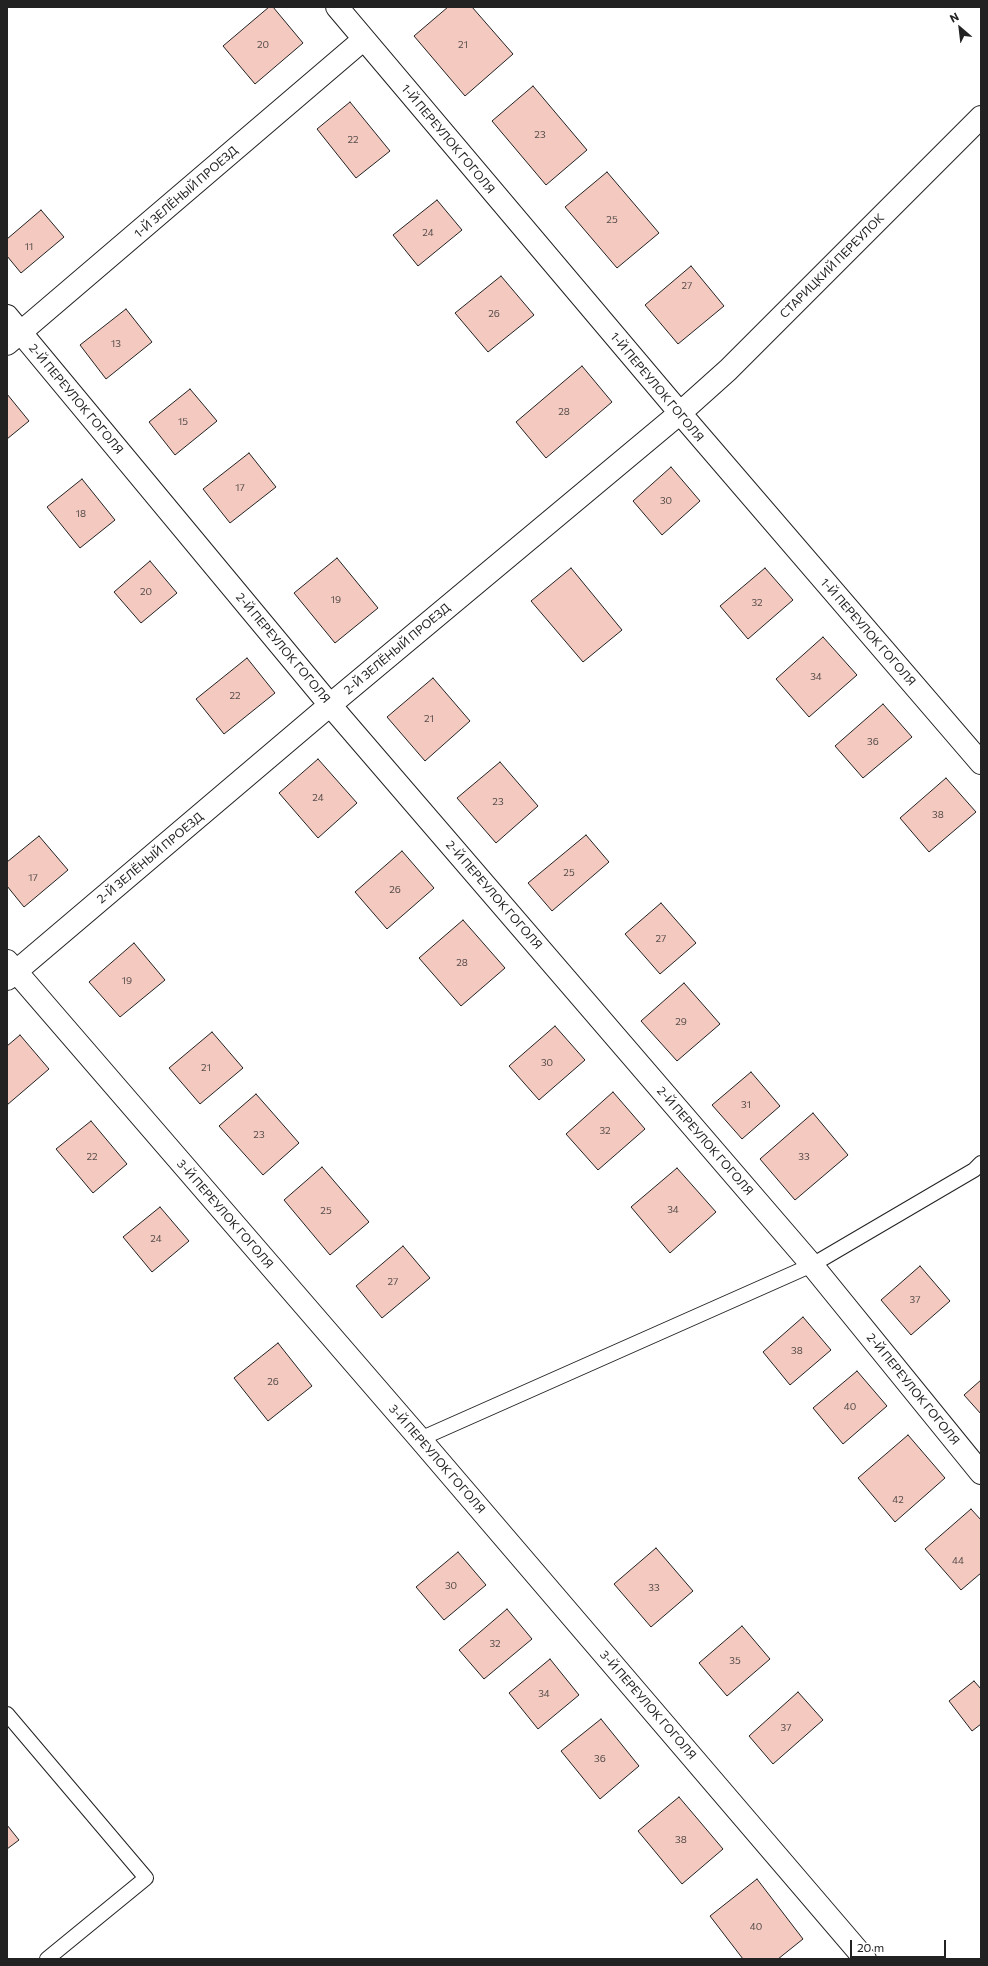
<!DOCTYPE html>
<html>
<head>
<meta charset="utf-8">
<style>
  body { margin:0 }
  #map { position:relative; width:988px; height:1966px; overflow:hidden; background:#fff; font-family:Commissioner,sans-serif }
  canvas { display:block }
  .frame { position:absolute; inset:0; border:8px solid #222; pointer-events:none }
  .north { position:absolute; left:940px; top:8px; width:40px; height:40px; -webkit-text-stroke:3px #fff; paint-order:stroke; rotate:332deg; font-size:11px; font-weight:700; line-height:16px; text-align:center; color:#222 }
  .north::after { content:''; display:block; margin:auto; width:14px; height:18px; background:#222; clip-path:polygon(50% 0,100% 100%,50% 72%,0 100%) }
  .scale { position:absolute; left:850px; top:1940px; width:96px; height:18px; box-sizing:border-box; border:2px solid #222; border-top:0; padding-left:5px; font-size:12px; line-height:14px; white-space:nowrap; color:#222; -webkit-text-stroke:3px #fff; paint-order:stroke }
</style>
</head>
<body>
<div id="map">
<canvas width="988" height="1966"></canvas>
<div class="frame"></div>
<div class="north">N</div>
<div class="scale">20 m</div>
</div>
<script>
const ctx = document.querySelector('canvas').getContext('2d');
ctx.lineJoin = 'round';
function fillPath(path, color) { ctx.fillStyle = color; ctx.fill(path, 'evenodd'); }
const toPath = rows => new Path2D(rows.map(r => 'M' + r).join(''));
function strokePath(path, color, width, dash) { ctx.strokeStyle = color; ctx.lineWidth = width; ctx.lineCap = dash ? 'butt' : 'round'; ctx.setLineDash(dash || []); ctx.stroke(path); }
function label(font, color, halo, rows, align = 'center') {
  ctx.font = font + ' Commissioner,sans-serif'; ctx.lineWidth = 3; ctx.setLineDash([]); ctx.textBaseline = 'middle'; ctx.strokeStyle = halo; ctx.fillStyle = color; for (const [text, x, y, turn = 0] of rows) {
    ctx.save(); ctx.translate(x, y); ctx.rotate((+turn || 0) * Math.PI / 180); ctx.textAlign = isNaN(turn) ? turn : align; if (halo) ctx.strokeText(text, 0, 0); ctx.fillText(text, 0, 0); ctx.restore();
  }
}
const building = toPath([
  [269,7,273,7,303,43,255,84,223,46,269,7],
  [448,7,472,7,513,54,465,96,414,36,448,7],
  [533,86,587,150,546,185,492,121,533,86],
  [350,102,390,151,356,178,317,129,350,102],
  [607,172,659,233,617,268,565,207,607,172],
  [437,200,462,230,418,266,393,235,437,200],
  [41,210,64,237,21,273,7,256,7,239,41,210],
  [691,266,724,306,678,344,645,305,691,266],
  [501,276,534,315,488,352,455,313,501,276],
  [126,309,152,342,106,379,80,345,126,309],
  [582,366,612,402,546,458,516,422,582,366],
  [190,389,217,421,175,455,149,422,190,389],
  [7,394,29,421,7,439,7,394],
  [249,453,276,487,230,523,203,489,249,453],
  [671,467,700,501,662,535,633,501,671,467],
  [82,479,115,520,80,548,47,507,82,479],
  [337,558,378,608,335,643,294,593,337,558],
  [150,561,177,593,141,623,114,592,150,561],
  [571,568,622,630,583,662,531,601,571,568],
  [765,568,793,600,748,639,720,606,765,568],
  [823,637,857,675,809,717,776,679,823,637],
  [247,658,275,693,224,734,196,699,247,658],
  [433,678,470,721,425,761,387,717,433,678],
  [883,704,912,737,863,778,835,746,883,704],
  [318,759,357,803,318,838,279,793,318,759],
  [500,762,538,806,496,843,457,798,500,762],
  [946,778,976,812,929,852,900,818,946,778],
  [586,835,609,862,552,911,528,883,586,835],
  [39,836,68,870,24,907,7,886,7,862,39,836],
  [402,851,434,888,387,929,355,892,402,851],
  [661,903,696,943,660,974,625,934,661,903],
  [463,920,505,968,461,1006,419,958,463,920],
  [134,943,165,980,120,1017,89,982,134,943],
  [684,983,720,1024,677,1061,641,1021,684,983],
  [555,1026,585,1060,539,1100,509,1066,555,1026],
  [212,1032,243,1068,200,1104,169,1068,212,1032],
  [20,1035,49,1069,7,1105,7,1046,20,1035],
  [751,1072,780,1106,742,1139,712,1105,751,1072],
  [613,1092,645,1129,598,1170,566,1134,613,1092],
  [256,1094,299,1143,263,1175,219,1126,256,1094],
  [813,1113,848,1155,795,1200,760,1159,813,1113],
  [91,1121,127,1164,93,1193,56,1149,91,1121],
  [322,1167,369,1222,330,1255,284,1200,322,1167],
  [677,1168,716,1212,670,1253,631,1207,677,1168],
  [160,1207,189,1241,152,1272,123,1237,160,1207],
  [403,1246,430,1278,382,1318,356,1286,403,1246],
  [920,1266,950,1301,911,1335,881,1300,920,1266],
  [803,1317,831,1350,790,1385,763,1352,803,1317],
  [278,1343,312,1386,268,1421,234,1378,278,1343],
  [857,1371,887,1406,843,1444,813,1408,857,1371],
  [981,1380,981,1414,964,1395,981,1380],
  [908,1435,945,1478,895,1522,858,1478,908,1435],
  [971,1509,981,1520,981,1573,961,1590,925,1549,971,1509],
  [656,1548,693,1591,651,1627,614,1584,656,1548],
  [458,1552,486,1585,444,1620,416,1587,458,1552],
  [507,1609,532,1639,484,1679,459,1650,507,1609],
  [742,1626,770,1659,727,1696,699,1663,742,1626],
  [550,1659,579,1695,538,1729,509,1693,550,1659],
  [974,1681,981,1689,981,1724,972,1731,949,1701,974,1681],
  [798,1692,823,1720,773,1764,749,1736,798,1692],
  [601,1719,639,1766,600,1799,561,1751,601,1719],
  [679,1797,723,1849,682,1884,638,1831,679,1797],
  [7,1825,19,1840,7,1849,7,1825],
  [757,1879,803,1939,778,1959,743,1959,710,1916,757,1879]
]);
fillPath(building, '#f3c9c0');
strokePath(building, '#222', 1);
const lane = toPath([
  [420,1439,812,1265,974,1170,981,1163],
  [7,1714,146,1878,47,1959]
]);
const street = toPath([
  [337,7,680,413,981,763],
  [7,316,330,705,812,1265,981,1473],
  [7,344,364,39],
  [7,961,420,1439,865,1959],
  [7,979,330,705,680,413,728,370,981,117]
]);
strokePath(lane, '#222', 16);
strokePath(street, '#222', 24);
strokePath(lane, '#fff', 14);
strokePath(street, '#fff', 22);
label('10px', '#564c4a', null, [
  ["20",263,45],
  ["21",463,45],
  ["23",540,135],
  ["22",353,140],
  ["25",612,220],
  ["24",428,233],
  ["11",29,247],
  ["27",687,286],
  ["26",494,314],
  ["13",116,344],
  ["28",564,412],
  ["15",183,422],
  ["17",240,488],
  ["30",666,501],
  ["18",81,514],
  ["20",146,592],
  ["19",336,600],
  ["32",757,603],
  ["34",816,677],
  ["22",235,696],
  ["21",429,719],
  ["36",873,742],
  ["24",318,798],
  ["23",498,802],
  ["38",938,815],
  ["25",569,873],
  ["17",33,878],
  ["26",395,890],
  ["27",661,939],
  ["28",462,963],
  ["19",127,981],
  ["29",681,1022],
  ["30",547,1063],
  ["21",206,1068],
  ["31",746,1105],
  ["32",605,1131],
  ["23",259,1135],
  ["22",92,1157],
  ["33",804,1157],
  ["34",673,1210],
  ["25",326,1211],
  ["24",156,1239],
  ["27",393,1282],
  ["37",915,1300],
  ["38",797,1351],
  ["26",273,1382],
  ["40",850,1407],
  ["42",898,1500],
  ["44",958,1561],
  ["30",451,1586],
  ["33",654,1588],
  ["32",495,1644],
  ["35",735,1661],
  ["34",544,1694],
  ["37",786,1728],
  ["36",600,1759],
  ["38",681,1840],
  ["40",756,1927]
]);
label('12px', '#222', '#fff', [
  ["1-Й ПЕРЕУЛОК ГОГОЛЯ",448,139,50],
  ["1-Й ЗЕЛЁНЫЙ ПРОЕЗД",186,192,-41],
  ["СТАРИЦКИЙ ПЕРЕУЛОК",832,266,-45],
  ["1-Й ПЕРЕУЛОК ГОГОЛЯ",657,387,50],
  ["2-Й ПЕРЕУЛОК ГОГОЛЯ",76,399,50],
  ["1-Й ПЕРЕУЛОК ГОГОЛЯ",868,632,49],
  ["2-Й ПЕРЕУЛОК ГОГОЛЯ",283,648,50],
  ["2-Й ЗЕЛЁНЫЙ ПРОЕЗД",397,649,-40],
  ["2-Й ЗЕЛЁНЫЙ ПРОЕЗД",150,858,-40],
  ["2-Й ПЕРЕУЛОК ГОГОЛЯ",494,895,49],
  ["2-Й ПЕРЕУЛОК ГОГОЛЯ",705,1141,49],
  ["3-Й ПЕРЕУЛОК ГОГОЛЯ",225,1214,49],
  ["2-Й ПЕРЕУЛОК ГОГОЛЯ",913,1389,51],
  ["3-Й ПЕРЕУЛОК ГОГОЛЯ",437,1459,49],
  ["3-Й ПЕРЕУЛОК ГОГОЛЯ",648,1705,49]
]);
</script>
</body>
</html>
